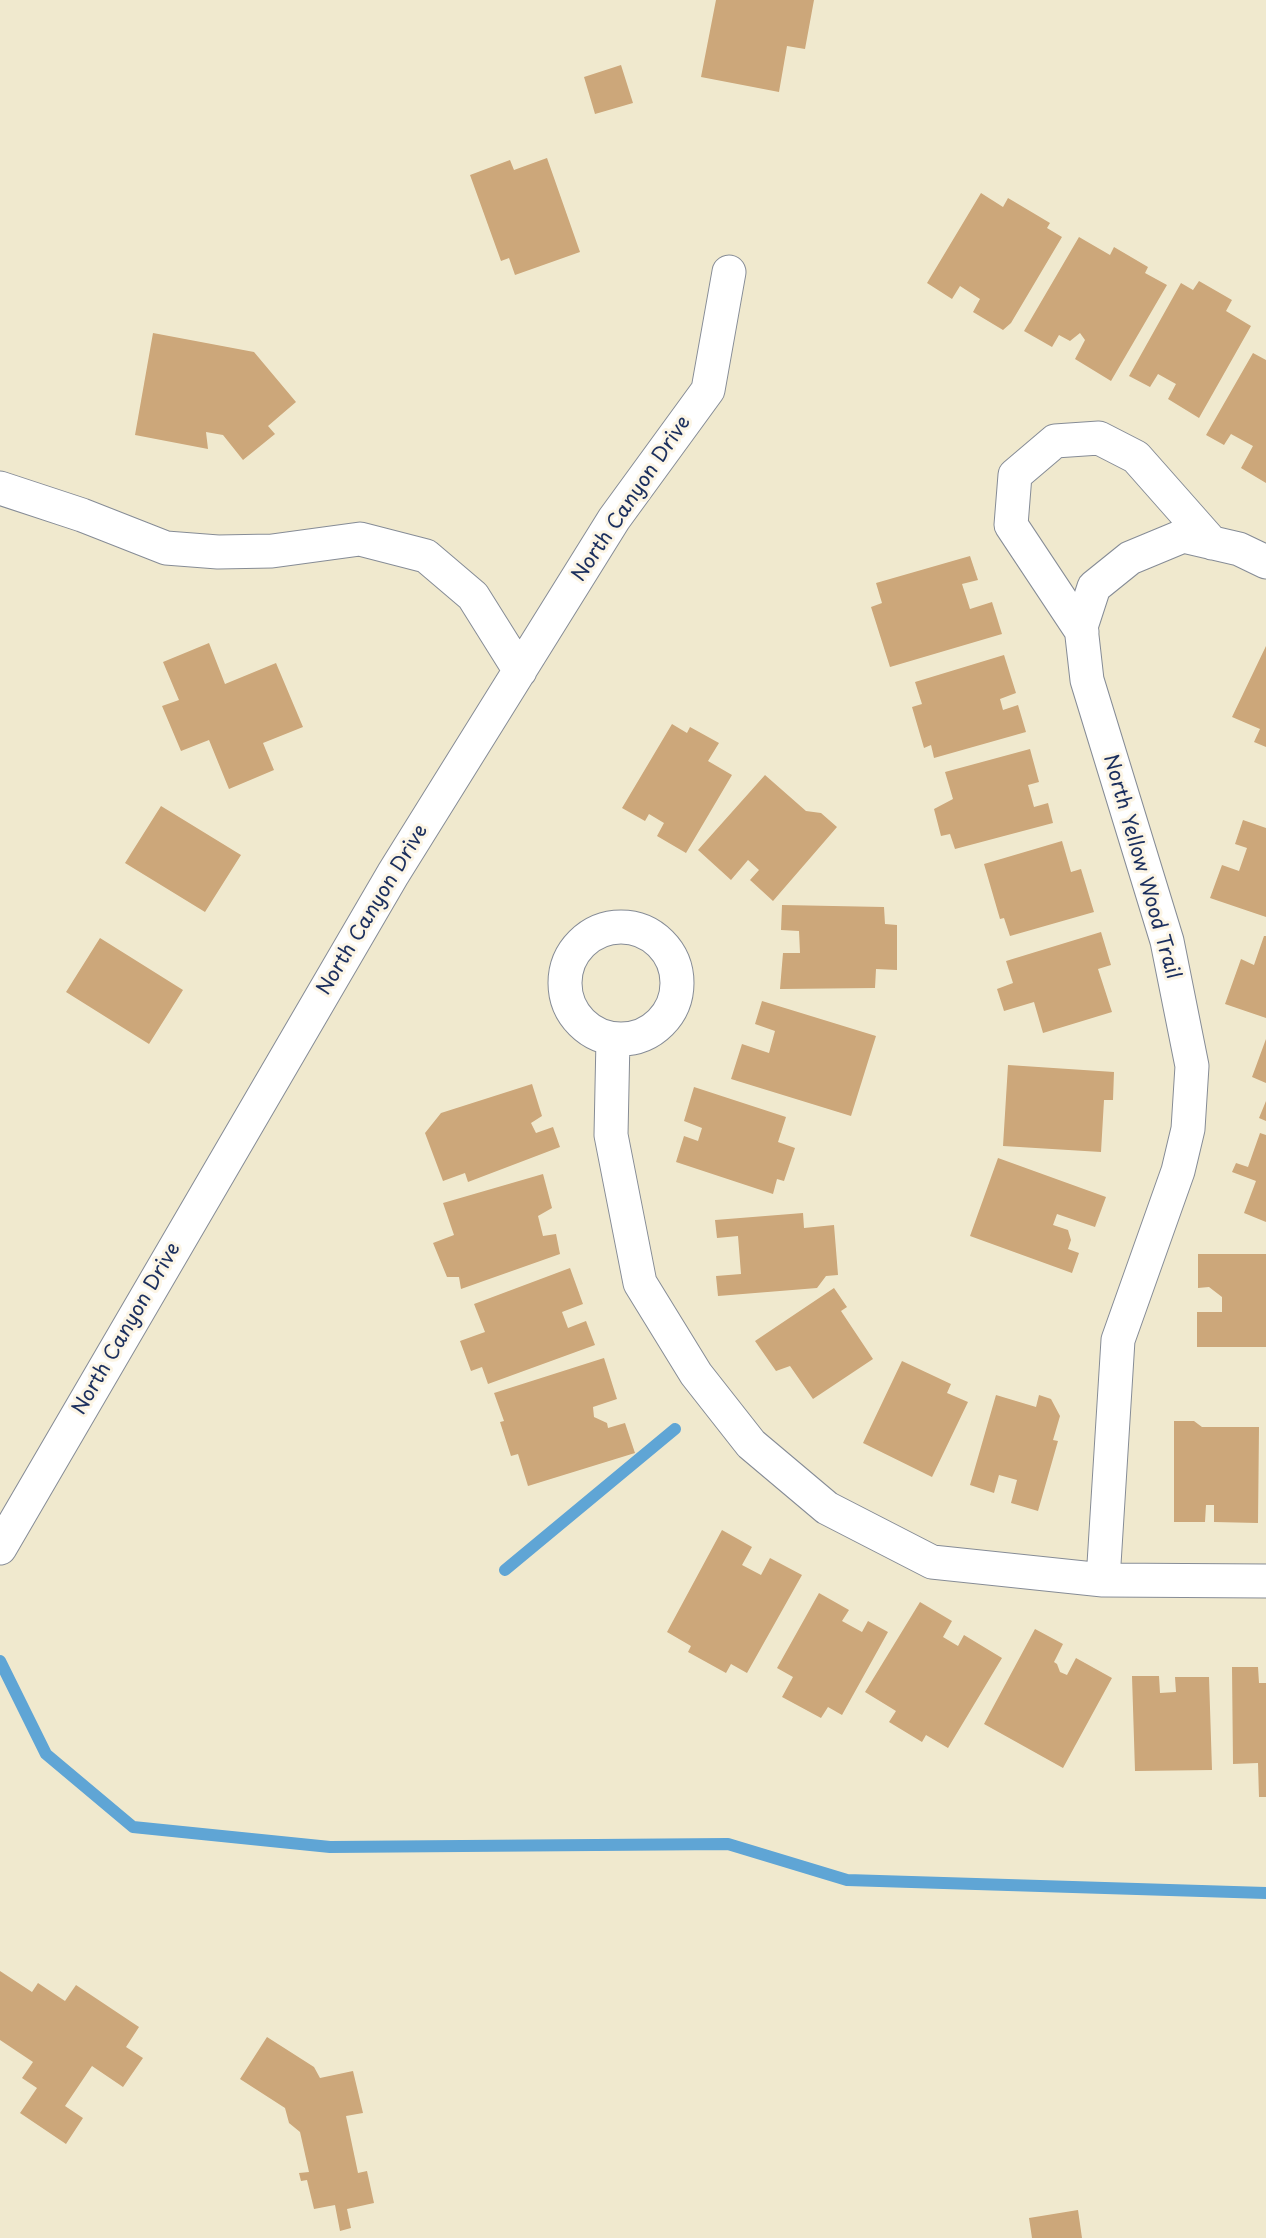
<!DOCTYPE html>
<html>
<head>
<meta charset="utf-8">
<style>
  body { margin:0 }
  canvas { display:block; background:#f0e9ce }
</style>
</head>
<body>
<canvas width="1266" height="2238"></canvas>
<script>
const ctx = document.querySelector('canvas').getContext('2d');
ctx.lineJoin = 'round';
const toPath = rows => new Path2D(rows.map(r => 'M' + r).join(''));
function strokePath(path, color, width, dash) { ctx.strokeStyle = color; ctx.lineWidth = width; ctx.lineCap = dash ? 'butt' : 'round'; ctx.setLineDash(dash || []); ctx.stroke(path); }
function fillPath(path, color) { ctx.fillStyle = color; ctx.fill(path, 'evenodd'); }
function label(font, color, halo, rows, align = 'center') {
  ctx.font = font + ' "Playpen Sans",sans-serif'; ctx.lineWidth = 6; ctx.setLineDash([]); ctx.textBaseline = 'middle'; ctx.strokeStyle = halo; ctx.fillStyle = color; for (const [text, x, y, turn = 0] of rows) {
    ctx.save(); ctx.translate(x, y); ctx.rotate((+turn || 0) * Math.PI / 180); ctx.textAlign = isNaN(turn) ? turn : align; if (halo) ctx.strokeText(text, 0, 0); ctx.fillText(text, 0, 0); ctx.restore();
  }
}
strokePath(toPath([
  [505,1570,675,1429],
  [0,1661,46,1754,133,1827,330,1847,728,1844,847,1880,1266,1893]
]), '#5fa5d5', 12);
fillPath(toPath([
  [716,0,814,0,805,49,787,46,779,92,701,77],
  [621,65,633,103,595,114,584,77],
  [547,158,580,252,515,275,509,258,501,261,470,175,510,160,514,170],
  [981,193,1003,207,1008,198,1050,223,1047,228,1062,237,1011,323,1003,330,973,312,980,299,960,286,952,299,927,283],
  [1079,237,1110,255,1114,247,1148,267,1145,273,1167,285,1111,381,1075,359,1085,340,1080,333,1070,341,1059,335,1052,347,1024,331],
  [1199,281,1232,300,1226,311,1251,326,1199,418,1168,399,1176,384,1158,374,1150,387,1129,376,1181,283,1193,290],
  [153,333,254,352,296,402,268,426,275,434,243,460,223,435,206,432,208,449,135,435],
  [1253,353,1266,360,1266,483,1241,468,1253,446,1231,434,1224,445,1206,435],
  [970,556,978,580,962,584,970,609,992,602,1002,634,890,667,871,607,882,603,876,583],
  [209,643,225,684,276,663,303,727,263,743,274,770,229,789,209,740,181,751,162,706,179,700,163,662],
  [1266,646,1266,747,1254,742,1260,729,1232,717],
  [1004,655,1016,693,1000,699,1003,710,1018,705,1026,732,934,758,931,745,924,748,912,707,922,704,915,682],
  [672,724,687,733,690,727,719,743,708,761,732,775,686,853,657,836,664,823,649,814,645,821,622,808],
  [1030,749,1039,782,1028,785,1034,807,1048,803,1053,823,955,849,950,834,941,836,934,809,953,799,945,772],
  [765,775,806,811,821,813,837,827,773,901,750,880,759,870,748,860,731,880,698,850],
  [161,806,241,855,205,912,125,863],
  [1243,820,1266,828,1266,917,1210,898,1222,865,1239,871,1247,848,1235,844],
  [1062,841,1071,872,1081,869,1094,912,1010,936,1004,918,1000,919,984,864],
  [782,905,884,907,885,924,897,925,897,970,876,969,875,988,780,989,783,953,800,953,799,931,781,930],
  [1101,932,1111,965,1098,969,1112,1012,1043,1033,1034,1002,1004,1011,997,989,1013,983,1006,961],
  [1264,936,1266,936,1266,1018,1225,1004,1241,959,1254,965],
  [100,938,183,990,149,1044,66,992],
  [762,1001,876,1036,851,1116,731,1079,742,1044,769,1053,775,1031,755,1024],
  [1266,1039,1266,1083,1252,1077],
  [1008,1065,1114,1072,1113,1100,1104,1100,1101,1152,1003,1146],
  [532,1084,542,1116,531,1123,536,1133,553,1127,560,1147,468,1182,465,1173,443,1181,425,1133,441,1113],
  [694,1087,786,1117,778,1142,795,1148,784,1181,777,1179,773,1194,676,1162,684,1136,698,1141,702,1128,684,1121],
  [1266,1101,1266,1121,1259,1118],
  [1260,1133,1266,1135,1266,1222,1244,1213,1256,1181,1232,1172,1236,1163,1248,1167],
  [998,1158,1106,1197,1095,1227,1057,1214,1053,1225,1068,1230,1071,1240,1068,1249,1079,1253,1072,1273,970,1236],
  [543,1174,552,1208,538,1216,543,1236,556,1234,560,1254,461,1289,459,1277,447,1277,433,1243,454,1235,443,1203],
  [803,1213,804,1228,834,1225,838,1275,826,1276,817,1288,718,1296,716,1276,741,1274,738,1236,717,1238,715,1220],
  [1198,1254,1266,1254,1266,1347,1197,1347,1197,1312,1222,1312,1222,1297,1209,1287,1198,1288],
  [570,1268,583,1304,562,1312,568,1328,586,1321,595,1345,488,1384,482,1367,471,1371,460,1341,485,1332,474,1304],
  [834,1288,847,1307,841,1311,873,1359,813,1399,790,1366,776,1371,755,1341],
  [604,1358,617,1399,593,1407,594,1417,607,1423,608,1428,625,1423,635,1453,528,1486,518,1454,511,1456,500,1422,504,1421,494,1393],
  [902,1361,951,1384,947,1393,968,1402,932,1477,863,1443],
  [996,1395,1036,1407,1039,1395,1051,1399,1060,1416,1053,1440,1058,1441,1038,1511,1011,1503,1017,1480,999,1475,994,1493,970,1485],
  [1174,1421,1194,1421,1202,1427,1259,1427,1258,1523,1214,1522,1214,1505,1206,1505,1205,1522,1174,1522],
  [722,1530,752,1547,742,1565,761,1575,770,1558,802,1575,747,1673,731,1664,726,1673,688,1652,691,1646,667,1632],
  [819,1593,849,1610,842,1621,862,1632,868,1621,888,1632,842,1715,828,1707,821,1718,782,1697,793,1677,777,1668],
  [920,1602,952,1621,943,1637,958,1646,964,1635,1002,1658,948,1748,926,1735,922,1742,889,1722,896,1711,865,1692],
  [1035,1629,1063,1644,1054,1662,1057,1664,1060,1672,1067,1675,1076,1658,1112,1678,1063,1768,984,1724],
  [1232,1667,1258,1667,1259,1683,1266,1683,1266,1797,1259,1797,1258,1763,1233,1764],
  [1132,1676,1159,1676,1160,1693,1176,1692,1175,1677,1209,1677,1212,1770,1135,1771],
  [0,1971,32,1992,38,1983,65,2001,76,1985,139,2027,126,2047,143,2058,123,2087,92,2066,65,2106,83,2118,66,2144,20,2113,37,2088,22,2078,33,2062,0,2040],
  [267,2037,314,2067,320,2078,353,2071,363,2113,346,2116,358,2173,367,2171,374,2203,347,2209,351,2228,340,2231,335,2205,314,2209,307,2180,301,2181,299,2173,309,2172,300,2132,289,2123,285,2108,240,2079],
  [1078,2210,1082,2238,1032,2238,1029,2218]
]), '#cca77a');
const minor = toPath([
  [0,488,82,515,166,548,218,552,272,551,360,539,426,556,473,596,520,671],
  [1082,632,1011,525,1015,475,1055,441,1099,438,1136,457,1212,543],
  '565 983a56 56 0 1 1 112 0a56 56 0 1 1-112 0Z',
  [613,1039,611,1135,640,1283,696,1374,751,1444,827,1508,932,1562,1103,1580,1266,1581],
  [0,1548,393,874,614,519,708,390,729,272],
  [1103,1580,1118,1340,1178,1171,1188,1129,1192,1066,1167,941,1087,680,1081,627,1094,587,1130,558,1183,536,1239,549,1266,562]
]);
strokePath(minor, '#868c96', 35);
strokePath(minor, '#fff', 33);
label('20px', '#1b2f5e', '#fcf5e5', [
  ["North Canyon Drive",632,499,-56],
  ["North Yellow Wood Trail",1141,867,74],
  ["North Canyon Drive",373,910,-59],
  ["North Canyon Drive",127,1329,-60]
]);
</script>
</body>
</html>
